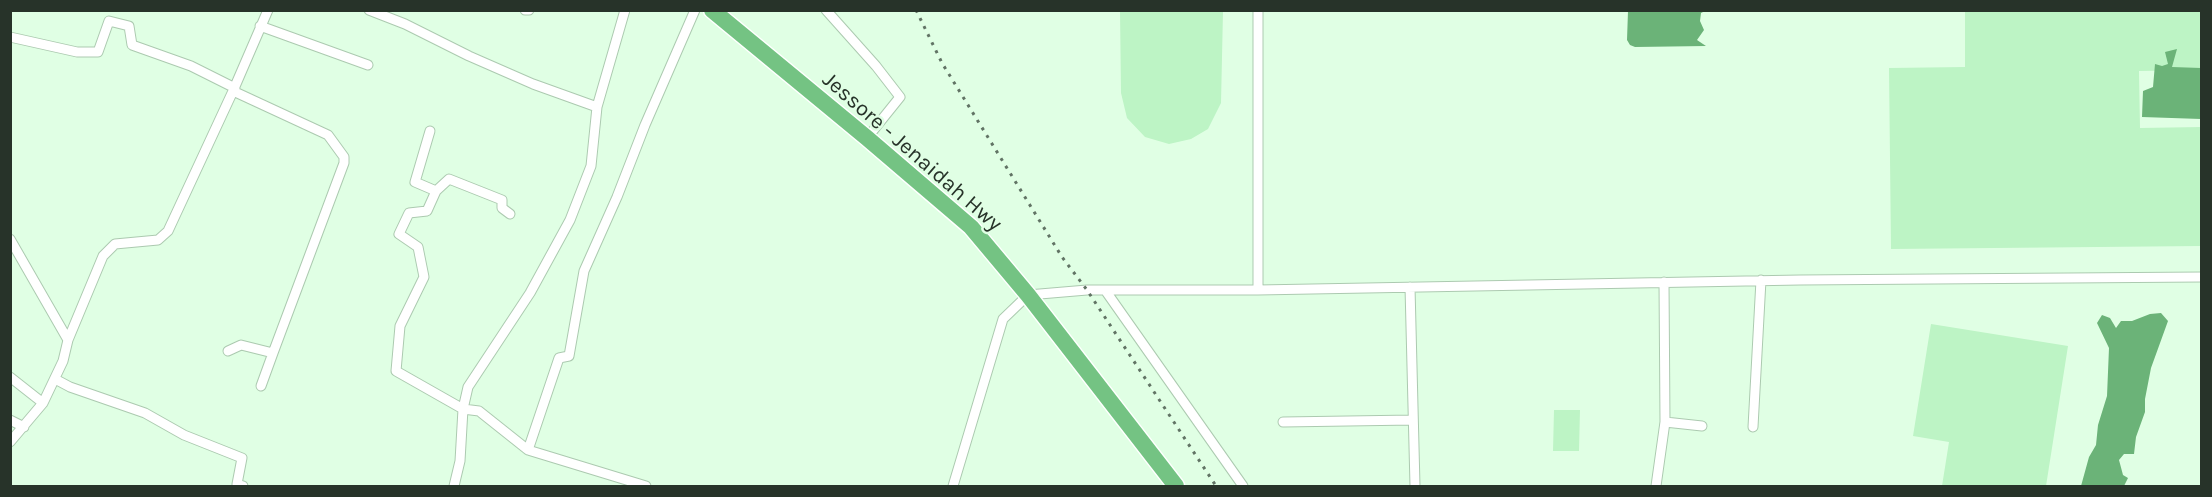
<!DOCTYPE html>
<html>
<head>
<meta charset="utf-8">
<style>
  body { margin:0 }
  #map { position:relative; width:2212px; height:497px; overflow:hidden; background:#e0ffe4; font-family:Karla,sans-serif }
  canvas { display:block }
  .frame { position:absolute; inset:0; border:12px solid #273329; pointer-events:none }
</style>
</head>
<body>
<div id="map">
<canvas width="2212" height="497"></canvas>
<div class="frame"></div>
</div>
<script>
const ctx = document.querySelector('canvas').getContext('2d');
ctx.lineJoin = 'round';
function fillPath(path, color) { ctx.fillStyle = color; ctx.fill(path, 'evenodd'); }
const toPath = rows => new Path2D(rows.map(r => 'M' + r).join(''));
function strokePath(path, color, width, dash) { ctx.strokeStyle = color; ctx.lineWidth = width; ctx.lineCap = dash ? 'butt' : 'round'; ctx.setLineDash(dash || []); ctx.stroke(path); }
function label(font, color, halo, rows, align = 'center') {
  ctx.font = font + ' Karla,sans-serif'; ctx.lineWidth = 5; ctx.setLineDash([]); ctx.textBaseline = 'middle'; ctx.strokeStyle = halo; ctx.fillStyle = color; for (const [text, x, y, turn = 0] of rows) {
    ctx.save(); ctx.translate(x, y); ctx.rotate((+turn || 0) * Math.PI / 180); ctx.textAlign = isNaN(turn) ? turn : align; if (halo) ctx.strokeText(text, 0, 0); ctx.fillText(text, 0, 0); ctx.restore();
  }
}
fillPath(toPath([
  [1120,11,1223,11,1221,103,1208,129,1191,139,1169,144,1145,137,1127,118,1121,93],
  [1965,11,2201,11,2201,70,2139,71,2140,128,2201,127,2201,246,1891,249,1889,68,1965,67],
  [1931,324,2068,346,2046,486,1942,486,1949,442,1913,436],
  [1554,410,1580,410,1579,451,1553,451]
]), '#bdf4c5');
fillPath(toPath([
  [1628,11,1705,11,1701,13,1700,21,1704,30,1697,40,1706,46,1635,47,1630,45,1627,40],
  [2177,49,2172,67,2201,68,2201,119,2142,117,2143,91,2153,87,2155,64,2162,66,2168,64,2165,52],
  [2161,313,2168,321,2151,368,2145,399,2145,412,2136,437,2134,454,2124,454,2119,460,2123,475,2128,478,2124,486,2081,486,2089,457,2096,445,2098,425,2107,396,2109,348,2097,323,2102,315,2110,318,2116,328,2121,321,2132,321,2150,314]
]), '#6bb378');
const street = toPath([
  [369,10,405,24,469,56,533,84,597,107],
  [525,10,529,10],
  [826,10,876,66,900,97,867,138],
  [1258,10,1258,290],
  [260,26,368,65],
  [10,37,77,52,98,52,109,21,129,26,132,45,191,66,235,88],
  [430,131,415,182,436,191,427,211,409,213,399,234,418,247,424,277,400,326,396,371,463,409,479,411,528,450],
  [436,191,449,179,502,200,502,208,510,214],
  [10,239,68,340,63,361,43,403,10,442],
  [1664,282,1665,422],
  [1410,287,1415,486],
  [1105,290,1243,486],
  [68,340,103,256,115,244,158,240,168,231,233,91,268,10],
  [228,351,241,345,273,353,344,163,344,157,328,135,233,91],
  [10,377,43,403],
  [55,379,70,387,145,413,184,435,242,458,237,484,243,486],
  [261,386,273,353],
  [10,420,24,427],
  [1283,422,1413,420],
  [1753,427,1761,280],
  [454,486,460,461,463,409,468,387,530,293,570,220,591,166,597,107,625,10],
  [646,486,528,450,559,358,569,356,584,271,617,197,645,125,695,10],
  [953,486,1003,319,1028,295,1087,290,1258,290,1800,280,2202,277],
  [1656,486,1665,422,1702,426]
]);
const highway = toPath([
  [712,10,867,138,971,227,1028,295,1176,486]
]);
strokePath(street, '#accab0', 11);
strokePath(highway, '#fff', 19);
strokePath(street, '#fff', 9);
strokePath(highway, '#74c383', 16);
strokePath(toPath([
  [916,10,942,63,1062,257,1087,290,1216,486]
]), '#617364', 3, [3, 6]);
label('22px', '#273329', '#e0ffe4', [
  ["Jessore - Jenaidah Hwy",912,152,41]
]);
</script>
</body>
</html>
